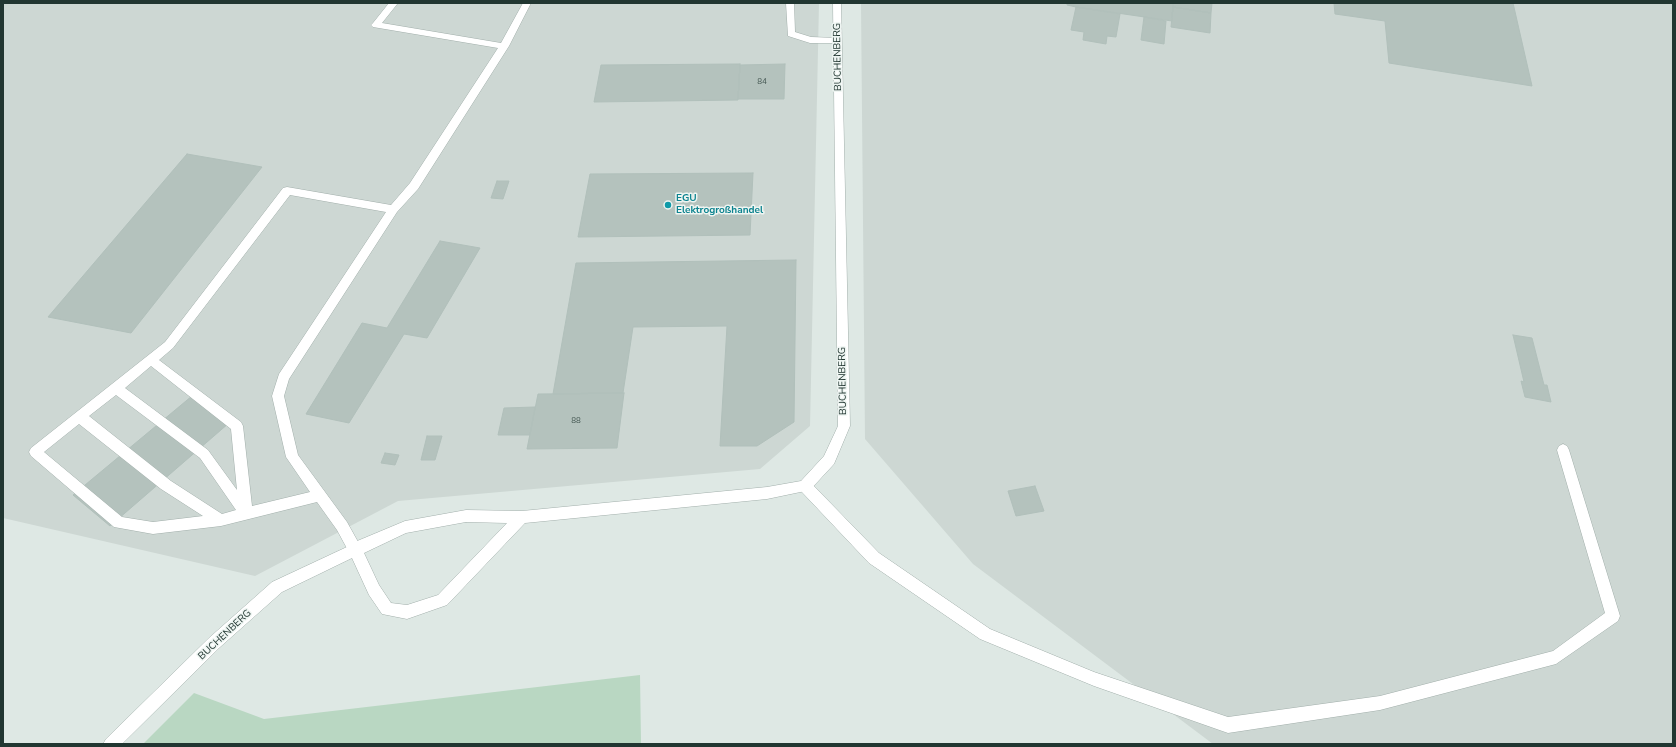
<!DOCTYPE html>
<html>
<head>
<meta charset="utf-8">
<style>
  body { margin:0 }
  #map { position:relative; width:1676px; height:747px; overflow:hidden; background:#dee8e4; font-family:"Nunito Sans",sans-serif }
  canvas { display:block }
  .frame { position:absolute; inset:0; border:4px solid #213631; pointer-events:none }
</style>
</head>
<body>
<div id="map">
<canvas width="1676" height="747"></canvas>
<div class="frame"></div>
</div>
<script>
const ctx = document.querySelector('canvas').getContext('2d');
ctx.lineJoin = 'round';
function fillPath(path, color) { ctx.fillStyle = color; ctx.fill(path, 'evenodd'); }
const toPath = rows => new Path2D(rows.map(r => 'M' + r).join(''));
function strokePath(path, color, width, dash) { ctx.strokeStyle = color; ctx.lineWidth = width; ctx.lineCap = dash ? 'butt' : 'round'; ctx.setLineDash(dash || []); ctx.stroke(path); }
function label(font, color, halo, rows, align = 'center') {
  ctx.font = font + ' "Nunito Sans",sans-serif'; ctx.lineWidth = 3; ctx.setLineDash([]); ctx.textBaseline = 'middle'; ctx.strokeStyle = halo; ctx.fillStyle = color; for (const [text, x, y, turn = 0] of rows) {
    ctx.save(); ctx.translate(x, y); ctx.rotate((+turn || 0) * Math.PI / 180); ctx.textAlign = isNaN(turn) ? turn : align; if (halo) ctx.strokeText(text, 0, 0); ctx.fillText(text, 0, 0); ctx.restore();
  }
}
fillPath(toPath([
  [3,3,819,3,810,426,760,469,398,501,255,576,3,518],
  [861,3,1673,3,1673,744,1213,744,973,564,865,439]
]), '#cdd7d3');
fillPath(toPath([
  [640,675,641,744,143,744,194,693,264,719]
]), '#b9d7c2');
const building = toPath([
  [1067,3,1173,3,1172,21,1076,7,1067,5,1067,3],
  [1173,3,1212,3,1211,13,1173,7,1173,3],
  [1334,3,1513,3,1532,86,1389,63,1385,21,1335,14,1334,3],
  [1076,7,1120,14,1116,37,1107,36,1106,44,1083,40,1084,32,1071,30,1076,7],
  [1173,7,1211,13,1210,33,1171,27,1173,7],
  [1144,17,1166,21,1164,44,1141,40,1144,17],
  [740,64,738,100,594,102,601,65,740,64],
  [785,64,784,99,738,99,740,65,785,64],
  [187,154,262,167,131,333,48,317,187,154],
  [753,173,750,235,578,237,590,174,753,173],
  [497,181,509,181,503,199,491,198,497,181],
  [440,241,480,248,427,338,404,334,349,423,306,414,362,323,387,328,440,241],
  [796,260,794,422,757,446,720,446,727,326,633,327,623,393,553,394,576,263,796,260],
  [1513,335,1532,338,1544,385,1547,385,1551,402,1525,397,1521,381,1524,382,1513,335],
  [624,393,617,448,527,449,538,394,624,393],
  [192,396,229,423,110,526,73,495,192,396],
  [535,407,530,435,498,435,504,408,535,407],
  [427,436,442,436,435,460,421,460,427,436],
  [385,453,399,455,395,465,381,463,385,453],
  [1035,486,1044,511,1016,516,1008,491,1035,486]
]);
fillPath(building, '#b4c2bd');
strokePath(building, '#b1c0bb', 1);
const service = toPath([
  [389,3,398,3,382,23,501,43,523,3,531,3,509,46,418,189,397,212,289,379,284,396,298,455,347,522,362,549,360,554,355,555,350,554,337,530,317,502,221,526,153,534,114,527,31,456,29,452,31,448,165,342,283,188,287,187,391,205,410,183,498,48,373,27,371,25,373,23,389,3],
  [290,195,386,212,279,374,272,396,286,457,310,492,252,506,243,426,241,422,159,360,173,348,290,195],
  [151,366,231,429,237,490,208,450,125,388,151,366],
  [116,395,200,458,236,510,222,514,171,481,89,416,116,395],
  [79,424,161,489,203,516,153,522,122,517,44,452,79,424],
  [786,3,794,3,795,32,811,37,837,38,842,41,840,43,810,43,788,36,786,3],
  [1563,444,1567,446,1569,450,1620,616,1618,621,1556,664,1380,710,1228,733,1094,686,980,639,869,563,800,490,799,486,800,482,805,480,810,482,879,553,990,629,1094,672,1228,717,1380,696,1553,651,1605,613,1557,450,1559,446,1563,444]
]);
const minor = toPath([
  [833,3,841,3,850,426,834,464,810,490,767,499,525,523,447,605,407,619,382,614,369,595,352,558,282,592,219,648,122,744,103,744,106,739,209,638,272,582,349,546,350,544,405,521,466,510,522,511,767,487,801,481,824,456,838,426,833,3],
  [466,522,507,523,438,595,407,605,391,603,379,585,364,553,406,533,466,522]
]);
strokePath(service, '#a2afab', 1);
strokePath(minor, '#a2afab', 1);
fillPath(service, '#fff');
fillPath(minor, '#fff');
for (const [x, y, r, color] of [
  [668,205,4,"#0f9aa8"]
]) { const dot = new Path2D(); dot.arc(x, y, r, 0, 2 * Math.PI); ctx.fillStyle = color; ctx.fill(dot); strokePath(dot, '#eef5f2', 1.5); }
label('8px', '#465954', null, [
  ["84",762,82],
  ["88",576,421]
]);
label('10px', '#213631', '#eef5f2', [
  ["BUCHENBERG",838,57,-91],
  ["BUCHENBERG",843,381,-91],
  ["BUCHENBERG",225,635,-43]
]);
label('bold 10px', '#0d838f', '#eef5f2', [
  ["EGU",676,199],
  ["Elektrogroßhandel",676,211]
], 'left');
</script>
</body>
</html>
